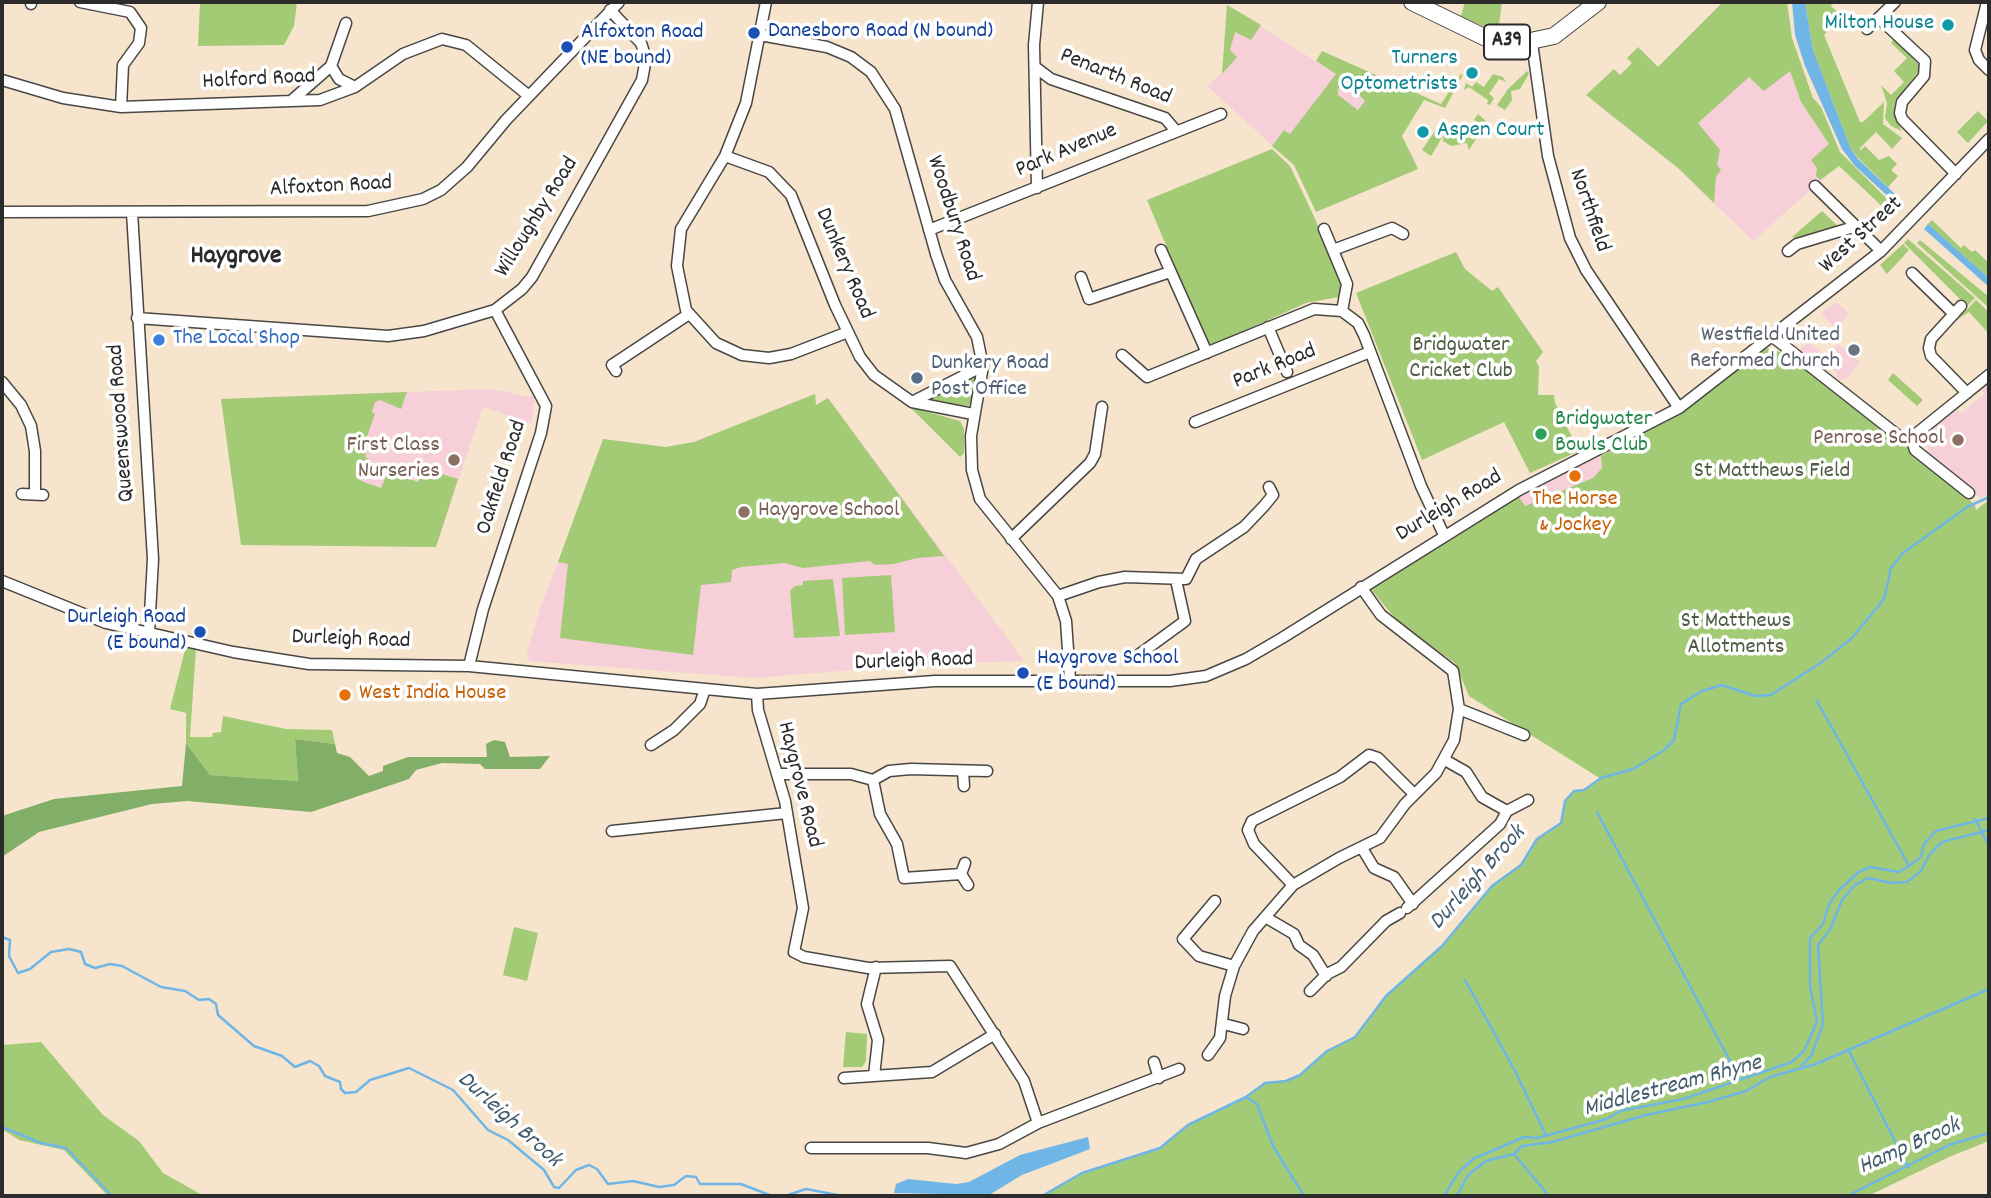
<!DOCTYPE html>
<html>
<head>
<meta charset="utf-8">
<style>
  body { margin:0 }
  #map { position:relative; width:1991px; height:1198px; overflow:hidden; background:#f6e4cd; font-family:Dekko,sans-serif }
  canvas { display:block }
  .frame { position:absolute; inset:0; border:4px solid #2b2b2b; pointer-events:none }
</style>
</head>
<body>
<div id="map">
<canvas width="1991" height="1198"></canvas>
<div class="frame"></div>
</div>
<script>
const ctx = document.querySelector('canvas').getContext('2d');
ctx.lineJoin = 'round';
function fillPath(path, color) { ctx.fillStyle = color; ctx.fill(path, 'evenodd'); }
const toPath = rows => new Path2D(rows.map(r => 'M' + r).join(''));
function strokePath(path, color, width, dash) { ctx.strokeStyle = color; ctx.lineWidth = width; ctx.lineCap = dash ? 'butt' : 'round'; ctx.setLineDash(dash || []); ctx.stroke(path); }
function label(font, color, halo, rows, align = 'center') {
  ctx.font = font + ' Dekko,sans-serif'; ctx.lineWidth = 7; ctx.setLineDash([]); ctx.textBaseline = 'middle'; ctx.strokeStyle = halo; ctx.fillStyle = color; for (const [text, x, y, turn = 0] of rows) {
    ctx.save(); ctx.translate(x, y); ctx.rotate((+turn || 0) * Math.PI / 180); ctx.textAlign = isNaN(turn) ? turn : align; if (halo) ctx.strokeText(text, 0, 0); ctx.fillText(text, 0, 0); ctx.restore();
  }
}
fillPath(toPath([
  [1723,2,1767,2,1801,102,1841,163,1753,241,1678,168,1604,110,1657,68],
  [1227,5,1345,80,1414,157,1418,169,1316,212,1294,165,1207,86,1222,73],
  [1837,302,1849,314,1835,329,1822,313],
  [1809,343,1826,356,1838,344,1860,362,1847,378,1840,380,1836,377,1837,373,1812,353,1805,354,1800,349],
  [1989,382,1989,493,1981,498,1929,453,1927,434,1957,410,1962,413,1984,394,1982,389],
  [492,389,529,397,535,395,531,423,483,407,436,547,241,545,221,399],
  [815,394,816,405,828,398,1024,661,926,664,755,678,529,661,527,653,541,606,564,547,635,445,666,447,694,442],
  [1601,456,1602,467,1593,478,1578,487,1525,506,1519,497,1566,470]
]), '#f6cfd8');
fillPath(toPath([
  [200,2,297,2,294,26,284,45,198,46],
  [1465,2,1502,2,1498,33,1461,16],
  [1723,2,1787,2,1792,38,1813,98,1821,107,1840,152,1891,203,1885,209,1839,166,1820,180,1816,176,1817,168,1811,160,1829,144,1801,102,1790,71,1764,91,1749,77,1698,123,1720,150,1717,165,1721,170,1716,177,1714,203,1678,168,1586,95,1614,69,1620,75,1632,63,1627,58,1638,47,1658,67],
  [1805,2,1833,2,1831,6,1842,16,1824,35,1860,122,1863,122,1884,102,1883,124,1902,138,1892,149,1876,132,1860,148,1860,151,1865,146,1879,160,1889,156,1897,164,1891,170,1898,176,1888,187,1858,158,1850,147,1813,50],
  [1227,5,1261,25,1251,40,1235,32,1230,50,1237,57,1222,74],
  [1894,39,1919,65,1918,72,1895,101,1894,115,1902,131,1891,126,1885,118,1887,103,1881,85,1891,95,1904,82,1894,71,1907,58,1891,43],
  [1322,51,1441,104,1461,74,1463,75,1445,108,1424,100,1402,136,1418,169,1316,212,1294,165,1272,146,1284,130,1290,134,1336,74,1316,61],
  [1345,81,1365,101,1358,110,1338,95,1338,89],
  [1527,71,1529,74,1520,89,1511,91,1512,100,1505,110,1497,105,1508,89],
  [1493,74,1503,77,1506,82,1499,79,1489,94,1494,98,1490,105,1487,104,1488,100,1469,87,1464,90,1466,83,1472,87,1476,82,1484,87],
  [1978,111,1988,121,1968,143,1957,132],
  [1478,114,1487,122,1469,150,1467,143,1451,146,1443,141,1443,136,1431,156,1422,150,1441,122,1474,140,1483,125,1474,120],
  [1272,149,1290,166,1311,210,1343,282,1339,297,1306,303,1213,345,1207,343,1147,200],
  [1822,211,1840,228,1799,239,1792,237],
  [1932,220,1961,248,1964,245,1972,252,1975,250,1989,263,1989,278,1928,224],
  [1908,239,1975,298,1967,306,1904,243],
  [1920,240,1989,297,1989,308,1917,243],
  [1903,244,1909,250,1887,274,1880,265],
  [1456,252,1465,269,1492,291,1498,287,1543,352,1536,361,1539,367,1538,395,1554,395,1555,403,1579,451,1530,473,1504,422,1422,460,1356,293],
  [1976,300,1989,312,1989,334,1969,312,1957,320],
  [1766,348,1788,354,1933,468,1975,505,1976,510,1989,500,1989,1141,1949,1157,1868,1196,1042,1196,1082,1173,1159,1148,1188,1125,1246,1097,1265,1083,1286,1081,1300,1075,1327,1051,1355,1037,1386,996,1442,946,1492,886,1521,865,1537,839,1561,823,1565,801,1574,791,1584,790,1601,779,1469,696,1455,663,1399,623,1369,587,1519,497,1525,506,1593,478,1602,468,1601,456,1680,413],
  [1893,373,1923,400,1917,406,1888,380],
  [976,374,973,400,968,406,927,400],
  [407,392,401,409,380,400,375,402,372,412,375,414,364,445,368,447,365,457,369,459,361,481,381,488,387,473,398,477,402,469,405,470,403,477,418,482,423,468,458,479,436,547,241,545,221,399],
  [815,394,816,405,828,398,944,556,917,558,894,564,875,565,870,561,803,568,785,563,741,567,732,570,731,582,701,585,693,655,560,638,568,564,558,562,603,439,666,447,694,442],
  [910,407,960,421,964,429,964,453,960,457],
  [891,575,895,632,845,635,842,578],
  [833,579,840,636,794,638,790,591,795,586,803,585,803,581],
  [186,646,196,648,190,737,212,737,213,733,221,732,223,716,286,729,332,730,335,744,295,739,298,781,210,775,186,743,186,713,170,709],
  [514,927,538,933,527,981,503,975],
  [846,1032,867,1034,866,1061,862,1067,843,1067],
  [41,1042,103,1115,139,1141,163,1173,204,1196,108,1196,64,1150,19,1140,2,1129,2,1045]
]), '#a3cb76');
fillPath(toPath([
  [295,739,335,744,337,753,350,757,369,776,383,771,383,766,408,757,487,757,486,744,494,740,505,742,510,757,550,756,540,769,485,769,480,764,442,763,416,770,409,779,311,812,188,801,152,804,39,832,2,857,2,816,54,799,182,786,186,743,210,775,298,781]
]), '#82af67');
fillPath(toPath([
  [1792,2,1805,2,1813,50,1850,147,1858,159,1897,196,1893,201,1855,166,1842,149,1805,66,1795,35],
  [1928,224,1989,278,1989,287,1924,229],
  [1088,1137,1090,1149,1022,1175,989,1195,894,1193,896,1184,908,1179,956,1184,969,1182,1020,1155]
]), '#6fb6e6');
strokePath(toPath([
  [1817,701,1909,866],
  [1597,812,1739,1078],
  [1975,819,1989,846],
  [2,937,10,940,9,956,18,973,30,969,51,952,69,949,81,952,85,964,95,968,110,964,122,966,161,987,185,991,199,1000,209,999,216,1004,218,1015,254,1046,282,1056,295,1067,310,1061,319,1066,325,1076,340,1082,341,1089,345,1093,356,1092,370,1080,409,1068,453,1090,488,1130,508,1140,544,1170,554,1187,559,1188,576,1170,589,1165,597,1169,608,1184,633,1181,659,1187,674,1185,686,1176,696,1177,700,1184,741,1184,772,1196],
  [1465,980,1514,1069,1546,1135],
  [1848,1049,1908,1167],
  [1802,1065,1811,1056,1823,1024,1818,945,1830,930,1842,900,1855,885,1868,878,1892,883,1907,882,1921,871,1930,854,1942,842,1989,830],
  [1246,1097,1257,1104,1273,1146,1304,1196],
  [2,1127,41,1143,66,1148,112,1196],
  [1514,1154,1549,1196],
  [785,1196,806,1189,843,1196],
  [1042,1196,1082,1173,1160,1148,1188,1125,1246,1097,1265,1083,1286,1081,1300,1075,1327,1051,1355,1037,1386,996,1442,946,1492,886,1521,865,1537,839,1561,823,1565,801,1574,791,1584,790,1601,778,1633,769,1663,751,1674,740,1681,704,1702,691,1722,685,1755,696,1771,695,1822,662,1852,638,1880,604,1885,596,1891,568,1903,553,1967,507,1989,497],
  [1444,1196,1458,1173,1473,1159,1524,1137,1537,1138,1607,1119,1620,1111,1683,1099,1792,1062,1804,1051,1817,1022,1810,986,1810,938,1823,924,1829,904,1839,890,1859,872,1870,867,1899,872,1909,866,1921,857,1924,844,1936,831,1989,818],
  [1457,1196,1468,1175,1486,1161,1514,1154,1522,1146,1552,1142,1646,1115,1708,1102,1746,1091,1770,1077,1816,1064,1989,989],
  [1847,1196,1949,1145,1989,1133]
]), '#6fb6e6', 2.5);
const street = toPath([
  [80,2,130,12,141,28,139,43,123,65,121,107],
  [766,2,746,103,725,156,681,229,677,266,686,310,716,343,742,355,769,358,791,354,848,332],
  [1987,2,1975,50,1979,60,1989,70],
  [31,4,31,2],
  [1879,18,1925,61,1924,76,1902,102,1900,113,1902,119,1956,174],
  [1867,29,1895,2],
  [760,35,827,47,851,57,871,72,895,109,936,254,945,280,977,337,983,366,971,436,972,470,980,499,1058,596,1066,621,1070,679],
  [1532,43,1548,156,1570,238,1586,270,1679,408],
  [331,66,339,79,355,87],
  [1035,67,1051,79,1165,118,1176,131],
  [2,80,63,98,121,107,320,100,355,87,403,54,442,39,466,45,529,96],
  [291,101,331,66,346,23],
  [725,156,769,172,791,195,835,305,860,357,874,375,912,402,973,414],
  [1815,186,1881,251],
  [1037,188,1034,45,1038,2],
  [2,212,368,211,423,199,441,190,467,167,506,120,619,2],
  [132,212,153,559,149,632],
  [1324,229,1347,284,1342,311],
  [929,230,1221,114],
  [1161,250,1207,353],
  [1333,250,1392,228,1403,234],
  [1788,251,1797,244,1857,226],
  [1912,273,1954,314],
  [1081,277,1089,299,1170,272],
  [1961,306,1931,339,1929,348,1931,356,1967,393],
  [137,318,388,336,424,331,495,310,522,289,532,277,642,80,646,58,641,43,610,10],
  [1268,327,1287,372],
  [1773,337,1900,437,1911,438,1915,450,1969,493],
  [1122,355,1147,377,1314,309,1342,311,1358,323,1364,335,1421,486,1444,535],
  [616,371,612,365,689,314],
  [2,382,21,405,31,426,35,451,35,493],
  [912,402,983,366],
  [1195,422,1370,352],
  [1911,438,1989,375],
  [22,494,43,495],
  [1011,539,1090,463,1095,454,1102,407],
  [2,581,106,623,233,652,309,664,469,666,757,694,935,681,1170,681,1206,676,1246,659,1282,638,1519,490,1679,408,1881,251,1989,139],
  [1058,596,1099,582,1125,577,1186,579,1196,559,1244,527,1264,506,1273,495,1269,487],
  [1137,656,1185,621,1176,580],
  [469,666,483,609,541,433,546,406,495,310],
  [757,694,758,710,785,801,803,908,794,952,804,957,868,968,950,966,1024,1081,1038,1123,1179,1069],
  [1459,709,1524,735],
  [651,745,674,730,700,704,705,689],
  [1445,760,1466,772,1482,797,1507,811],
  [963,771,964,786],
  [777,774,851,774,873,780,880,814,897,844,904,878,961,874],
  [873,780,889,771,911,769,987,771],
  [612,831,787,813],
  [1362,848,1374,868,1394,877,1413,904],
  [965,863,961,874,968,885],
  [1293,885,1254,844,1248,830,1252,821,1340,777,1369,755,1378,758,1414,794],
  [1215,901,1183,939,1199,956,1234,966],
  [1407,908,1500,824,1507,811,1528,800],
  [1265,917,1294,934,1299,945,1313,955,1326,976],
  [1310,991,1327,974,1341,967,1386,921,1400,913],
  [1224,1024,1243,1029],
  [1208,1055,1220,1038,1225,996,1234,966,1253,931,1293,885,1339,858,1380,838,1405,804,1436,773,1454,740,1459,709,1453,671,1381,615,1361,587],
  [1154,1062,1159,1078],
  [874,1076,878,1040,867,1004,876,967],
  [844,1078,932,1072,995,1034],
  [811,1148,928,1148,966,1153,999,1144,1038,1123]
]);
const primary = toPath([
  [1412,2,1488,39,1521,43,1554,36,1598,2]
]);
strokePath(street, '#494743', 13);
strokePath(primary, '#494743', 18);
strokePath(street, '#fff', 10);
strokePath(primary, '#fff', 16);
for (const [x, y, r, color] of [
  [1948,25,7,"#0f9aa8"],
  [754,33,7,"#1a4fb4"],
  [567,47,7,"#1a4fb4"],
  [1472,73,7,"#0f9aa8"],
  [1423,132,7,"#0f9aa8"],
  [159,340,7,"#3f7fe0"],
  [1854,350,7,"#6b7280"],
  [917,378,7,"#5c6f8a"],
  [1541,434,7,"#2e9e5b"],
  [1958,440,7,"#8d6e63"],
  [454,460,7,"#8d6e63"],
  [1575,476,7,"#e8710a"],
  [744,512,7,"#8d6e63"],
  [200,632,7,"#1a4fb4"],
  [1023,673,7,"#1a4fb4"],
  [345,695,7,"#e8710a"]
]) { const dot = new Path2D(); dot.arc(x, y, r, 0, 2 * Math.PI); ctx.fillStyle = color; ctx.fill(dot); strokePath(dot, '#fff', 2.5); }
for (const [x, y, w] of [
  [1507,42,46]
]) { const box = new Path2D(); box.roundRect(x - w / 2, y - 17.5, w, 35, 5); ctx.fillStyle = '#fff'; ctx.fill(box); strokePath(box, '#2b2b2b', 2); }
label('bold 21px', '#2b2b2b', null, [
  ["A39",1507,42]
]);
label('23px', '#0d838f', '#fff', [
  ["Milton House",1934,25],
  ["Turners",1458,60],
  ["Optometrists",1458,86],
  ["Aspen Court",1437,132,"left"]
], 'right');
label('23px', '#164399', '#fff', [
  ["Danesboro Road (N bound)",768,33],
  ["Alfoxton Road",581,34],
  ["(NE bound)",581,60],
  ["Durleigh Road",186,619,"right"],
  ["(E bound)",186,645,"right"],
  ["Haygrove School",1037,660],
  ["(E bound)",1037,686]
], 'left');
label('23px', '#2b2b2b', '#fff', [
  ["Penarth Road",1115,78,22],
  ["Holford Road",259,81,-3],
  ["Park Avenue",1067,152,-23],
  ["Alfoxton Road",331,188,-3],
  ["Northfield",1588,211,71],
  ["Willoughby Road",538,218,-58],
  ["Woodbury Road",952,219,72],
  ["West Street",1862,236,-42],
  ["Dunkery Road",843,264,67],
  ["Park Road",1275,368,-22],
  ["Queenswood Road",123,423,-94],
  ["Oakfield Road",503,478,-72],
  ["Durleigh Road",1450,507,-31],
  ["Durleigh Road",351,641,2],
  ["Durleigh Road",914,663,-2],
  ["Haygrove Road",798,785,76]
]);
label('23px', '#5b616d', '#fff', [
  ["Westfield United",1840,337],
  ["Reformed Church",1840,363]
], 'right');
label('23px', '#366cbe', '#fff', [
  ["The Local Shop",173,340]
], 'left');
label('23px', '#4f5b42', '#fff', [
  ["Bridgwater",1461,347],
  ["Cricket Club",1461,373],
  ["St Matthews Field",1772,473],
  ["St Matthews",1736,623],
  ["Allotments",1736,649]
]);
label('23px', '#4e5e75', '#fff', [
  ["Dunkery Road",931,365],
  ["Post Office",931,391]
], 'left');
label('23px', '#27864d', '#fff', [
  ["Bridgwater",1555,421],
  ["Bowls Club",1555,447]
], 'left');
label('23px', '#785e54', '#fff', [
  ["Penrose School",1944,440],
  ["First Class",440,447],
  ["Nurseries",440,473],
  ["Haygrove School",758,512,"left"]
], 'right');
label('23px', '#c56008', '#fff', [
  ["The Horse",1575,501],
  ["& Jockey",1575,527],
  ["West India House",359,695,"left"]
]);
label('italic 24px', '#435c6c', '#fff', [
  ["Durleigh Brook",1479,879,-48],
  ["Middlestream Rhyne",1673,1088,-15],
  ["Durleigh Brook",508,1121,42],
  ["Hamp Brook",1910,1148,-24]
]);
label('bold 26px', '#2b2b2b', '#fff', [
  ["Haygrove",236,258]
]);
</script>
</body>
</html>
